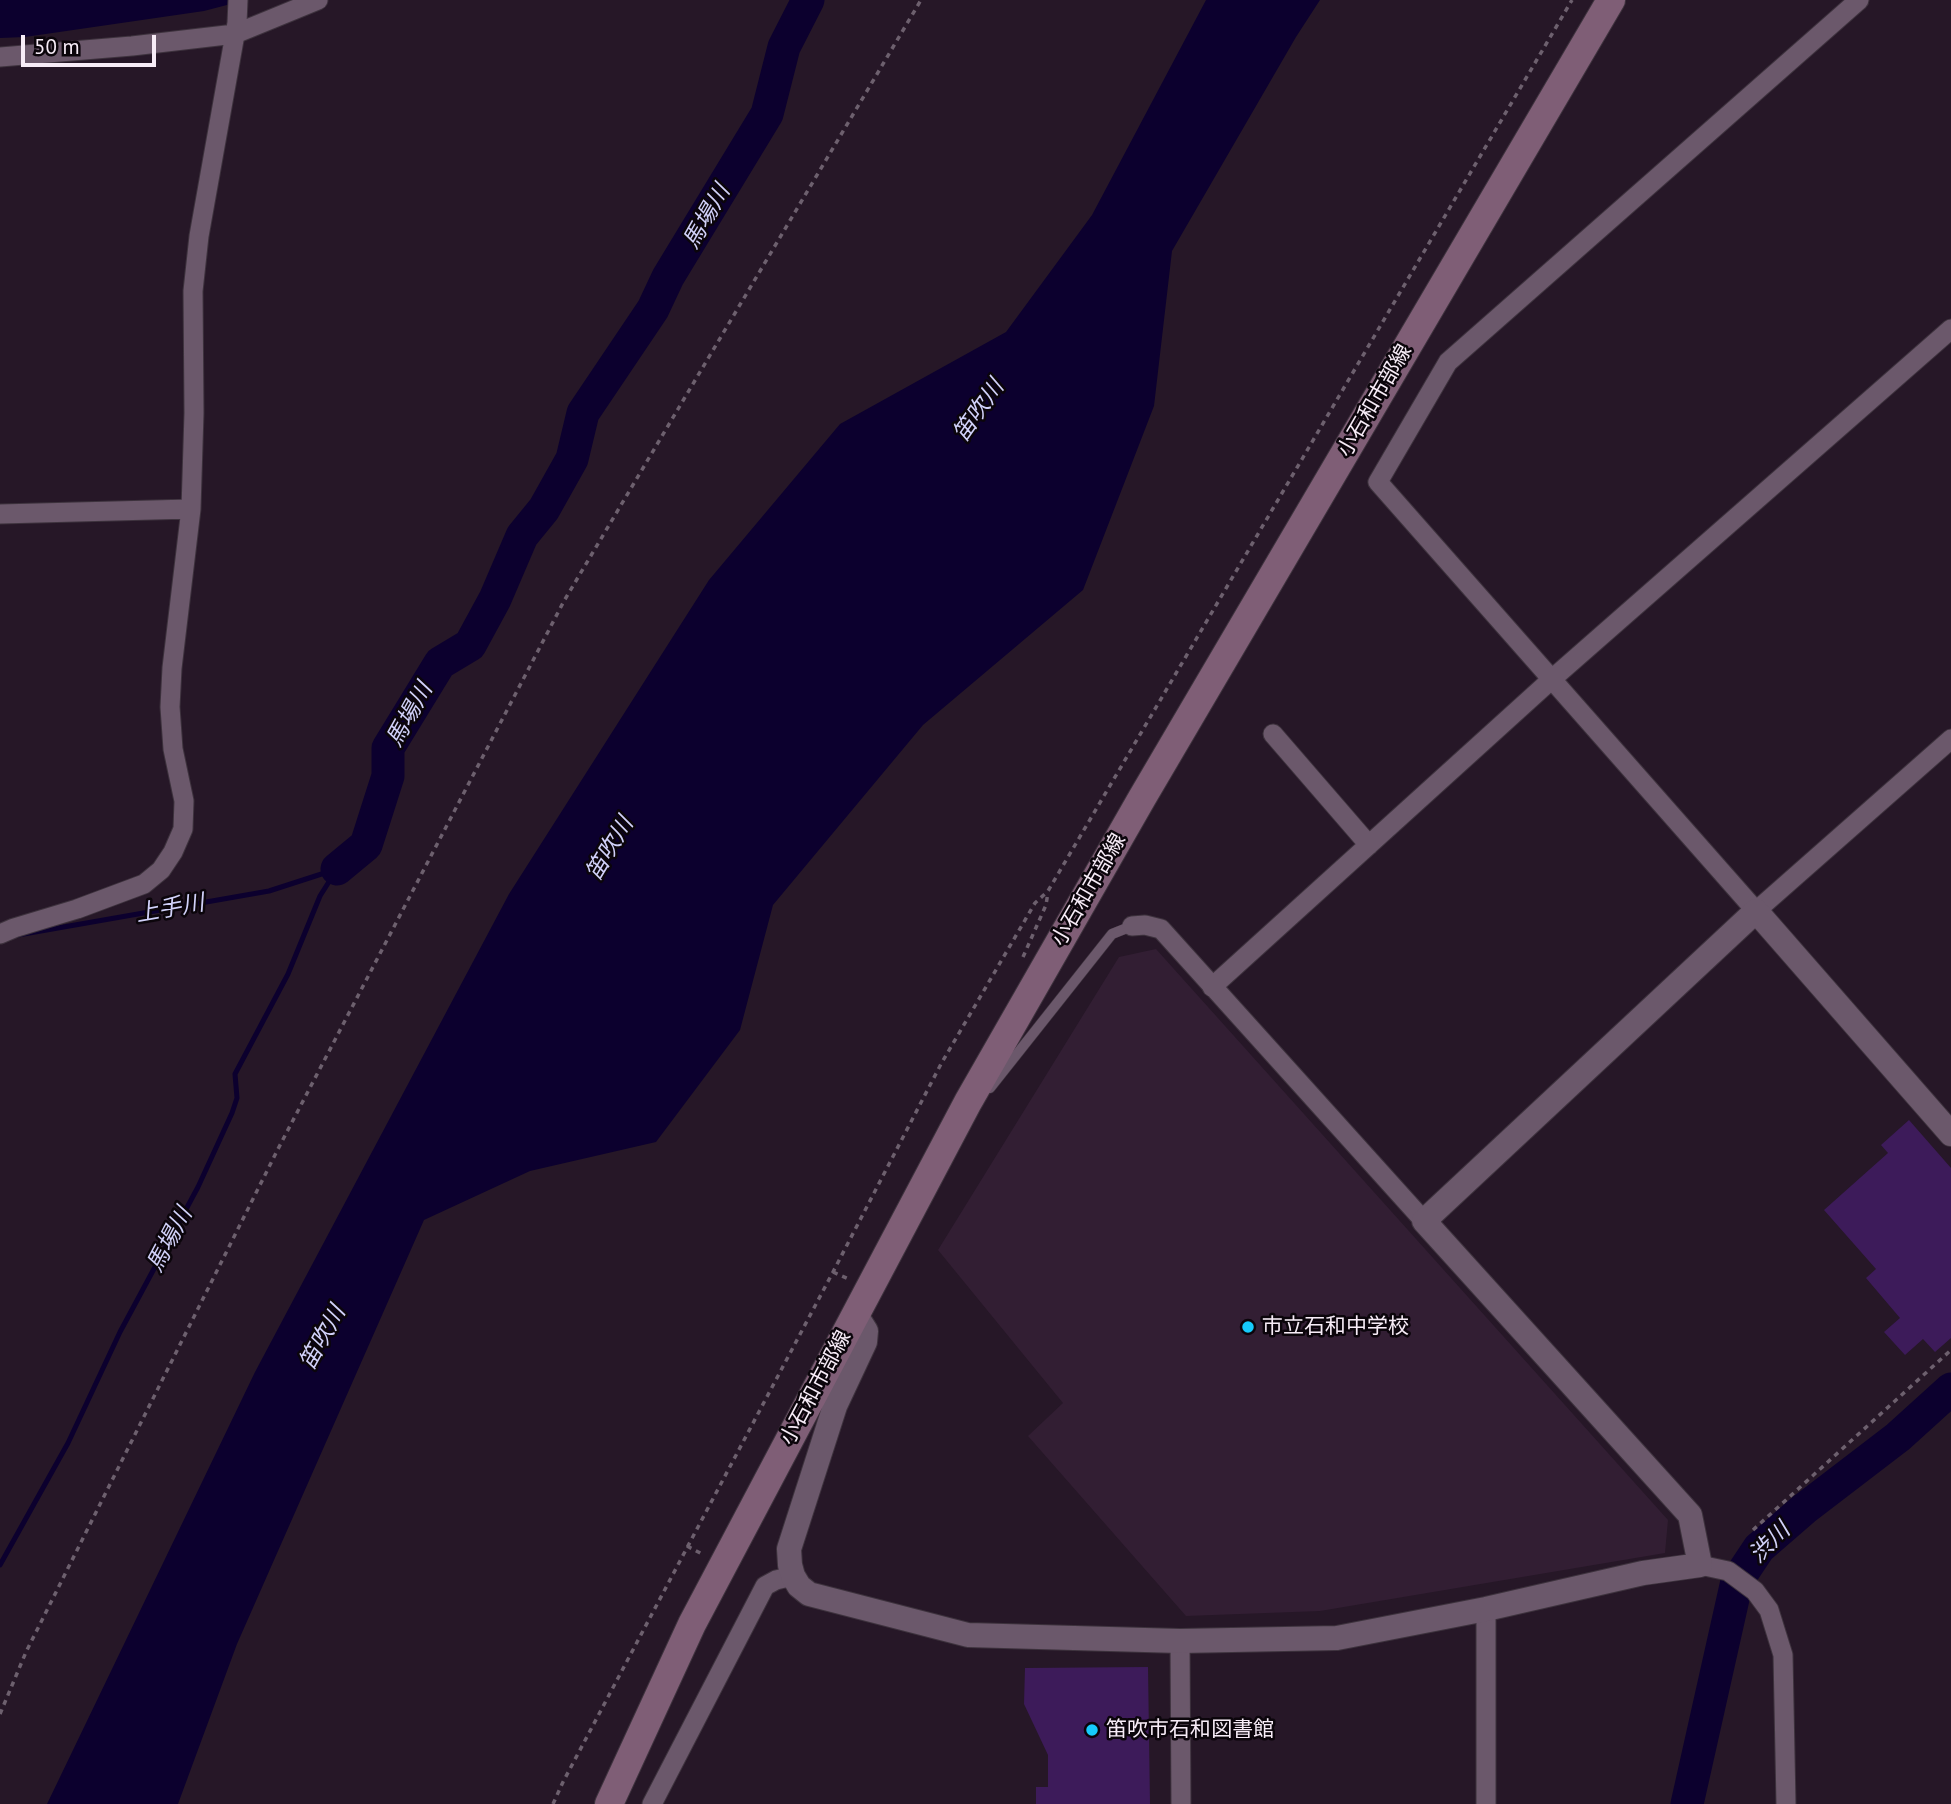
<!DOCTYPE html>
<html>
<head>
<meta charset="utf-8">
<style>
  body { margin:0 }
  #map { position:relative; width:1951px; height:1804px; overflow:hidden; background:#261727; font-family:"PT Sans",sans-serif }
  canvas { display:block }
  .scale { position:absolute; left:21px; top:35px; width:135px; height:32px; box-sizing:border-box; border:4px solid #f7ecf7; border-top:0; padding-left:9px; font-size:21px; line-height:24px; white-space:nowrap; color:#f7ecf7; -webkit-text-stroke:5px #0b050b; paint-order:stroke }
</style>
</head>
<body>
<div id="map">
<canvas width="1951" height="1804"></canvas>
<div class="scale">50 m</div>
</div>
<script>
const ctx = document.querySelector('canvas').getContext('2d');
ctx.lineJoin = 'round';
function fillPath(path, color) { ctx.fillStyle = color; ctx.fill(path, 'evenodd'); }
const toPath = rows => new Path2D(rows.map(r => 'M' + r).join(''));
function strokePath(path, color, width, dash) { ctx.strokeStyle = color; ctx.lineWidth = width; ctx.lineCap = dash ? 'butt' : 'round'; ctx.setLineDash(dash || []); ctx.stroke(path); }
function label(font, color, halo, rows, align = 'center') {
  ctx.font = font + ' "PT Sans","Noto Sans JP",sans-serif'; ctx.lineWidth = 5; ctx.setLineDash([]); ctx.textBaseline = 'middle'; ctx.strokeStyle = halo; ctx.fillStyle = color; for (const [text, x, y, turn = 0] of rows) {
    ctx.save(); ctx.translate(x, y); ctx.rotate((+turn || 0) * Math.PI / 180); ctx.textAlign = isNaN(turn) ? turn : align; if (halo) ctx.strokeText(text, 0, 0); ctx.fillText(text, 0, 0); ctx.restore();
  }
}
fillPath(toPath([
  [1156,949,1668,1520,1665,1553,1320,1611,1186,1616,1028,1436,1063,1403,938,1250,1119,957]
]), '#321e33');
fillPath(toPath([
  [0,0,246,0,204,11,25,37,0,38],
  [1206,0,1320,0,1296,37,1172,251,1154,406,1083,590,923,725,773,905,740,1030,656,1142,530,1171,424,1220,237,1644,178,1804,47,1804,255,1372,509,894,709,580,840,424,1006,332,1092,215]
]), '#0c002e');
strokePath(toPath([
  [18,935,269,891,337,869],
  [0,1565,68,1443,120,1332,198,1187,232,1113,237,1098,235,1074,288,974,320,896,337,869]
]), '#0c002e', 5);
strokePath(toPath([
  [337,869,366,845,388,776,388,748,440,663,470,645,495,599,522,536,544,509,572,459,583,413,653,309,668,277,767,114,784,47,808,0],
  [1687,1804,1737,1581,1759,1548,1804,1509,1898,1437,1951,1389]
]), '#0c002e', 33);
fillPath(toPath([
  [1909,1120,1951,1168,1951,1338,1935,1352,1923,1339,1905,1355,1884,1332,1900,1318,1866,1278,1876,1269,1824,1210,1888,1153,1881,1145],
  [1148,1667,1150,1804,1036,1804,1036,1787,1048,1787,1048,1755,1024,1704,1025,1668]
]), '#3d1b5a');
const service = toPath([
  [990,1088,1112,934,1132,926]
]);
const minor = toPath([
  [1859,0,1448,362,1378,482,1756,911,1951,739],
  [0,57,132,46,235,34,318,0],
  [0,514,191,509],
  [1273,734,1369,845],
  [1132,926,1145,925,1161,929,1424,1221],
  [0,934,14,928,77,909,144,884,161,870,173,852,183,829,184,801,173,749,170,707,172,668,191,509,194,413,193,291,199,236,237,23,238,0],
  [1212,987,1552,679,1951,329],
  [1700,1565,1728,1571,1755,1591,1769,1610,1783,1655,1786,1804],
  [1486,1609,1486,1804],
  [1180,1641,1181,1804],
  [652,1804,765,1586,776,1580,793,1576]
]);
const tertiary = toPath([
  [853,1317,861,1323,866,1331,865,1342,835,1406,789,1549,790,1565,793,1576,799,1586,809,1594,968,1635,1180,1641,1337,1638,1486,1609,1643,1573,1700,1565,1690,1515,1424,1221,1756,911,1951,1134]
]);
const secondary = toPath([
  [609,1804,692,1624,968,1102,1142,798,1611,0]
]);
strokePath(service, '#3d323d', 11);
strokePath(minor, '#3d323d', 21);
strokePath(tertiary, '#3d323d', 26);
strokePath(secondary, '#3d323d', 30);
strokePath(toPath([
  [1023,957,1046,905,1048,892],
  [833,1272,851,1280],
  [1753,1530,1951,1350],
  [687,1546,704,1555],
  [0,1714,26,1652,278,1149,564,601,921,0],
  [553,1804,563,1782,833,1272,941,1064,1035,903,1048,891,1572,0]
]), '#6d606e', 3.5, [5, 5]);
strokePath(service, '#6b586b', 10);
strokePath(minor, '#6b586b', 19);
strokePath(tertiary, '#6b586b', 24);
strokePath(secondary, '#7f5e76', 28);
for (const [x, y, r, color] of [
  [1248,1327,7,"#16cafb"],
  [1092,1730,7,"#16cafb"]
]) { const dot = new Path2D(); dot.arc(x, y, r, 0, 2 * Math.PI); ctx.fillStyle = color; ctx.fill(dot); strokePath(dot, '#0b050b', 2.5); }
label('21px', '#f7ecf7', '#0b050b', [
  ["小石和市部線",1375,401,-60],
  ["小石和市部線",1089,890,-60],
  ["小石和市部線",816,1388,-62]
]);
label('21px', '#f7ecf7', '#0b050b', [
  ["市立石和中学校",1262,1327],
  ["笛吹市石和図書館",1106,1730]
], 'left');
label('italic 23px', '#d1d1f9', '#0b050b', [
  ["馬場川",707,217,-60],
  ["笛吹川",979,411,-55],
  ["馬場川",410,715,-61],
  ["笛吹川",610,849,-59],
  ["上手川",170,909,-10],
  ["馬場川",170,1240,-62],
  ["笛吹川",323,1338,-61],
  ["渋川",1770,1543,-45]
]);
</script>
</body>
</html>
